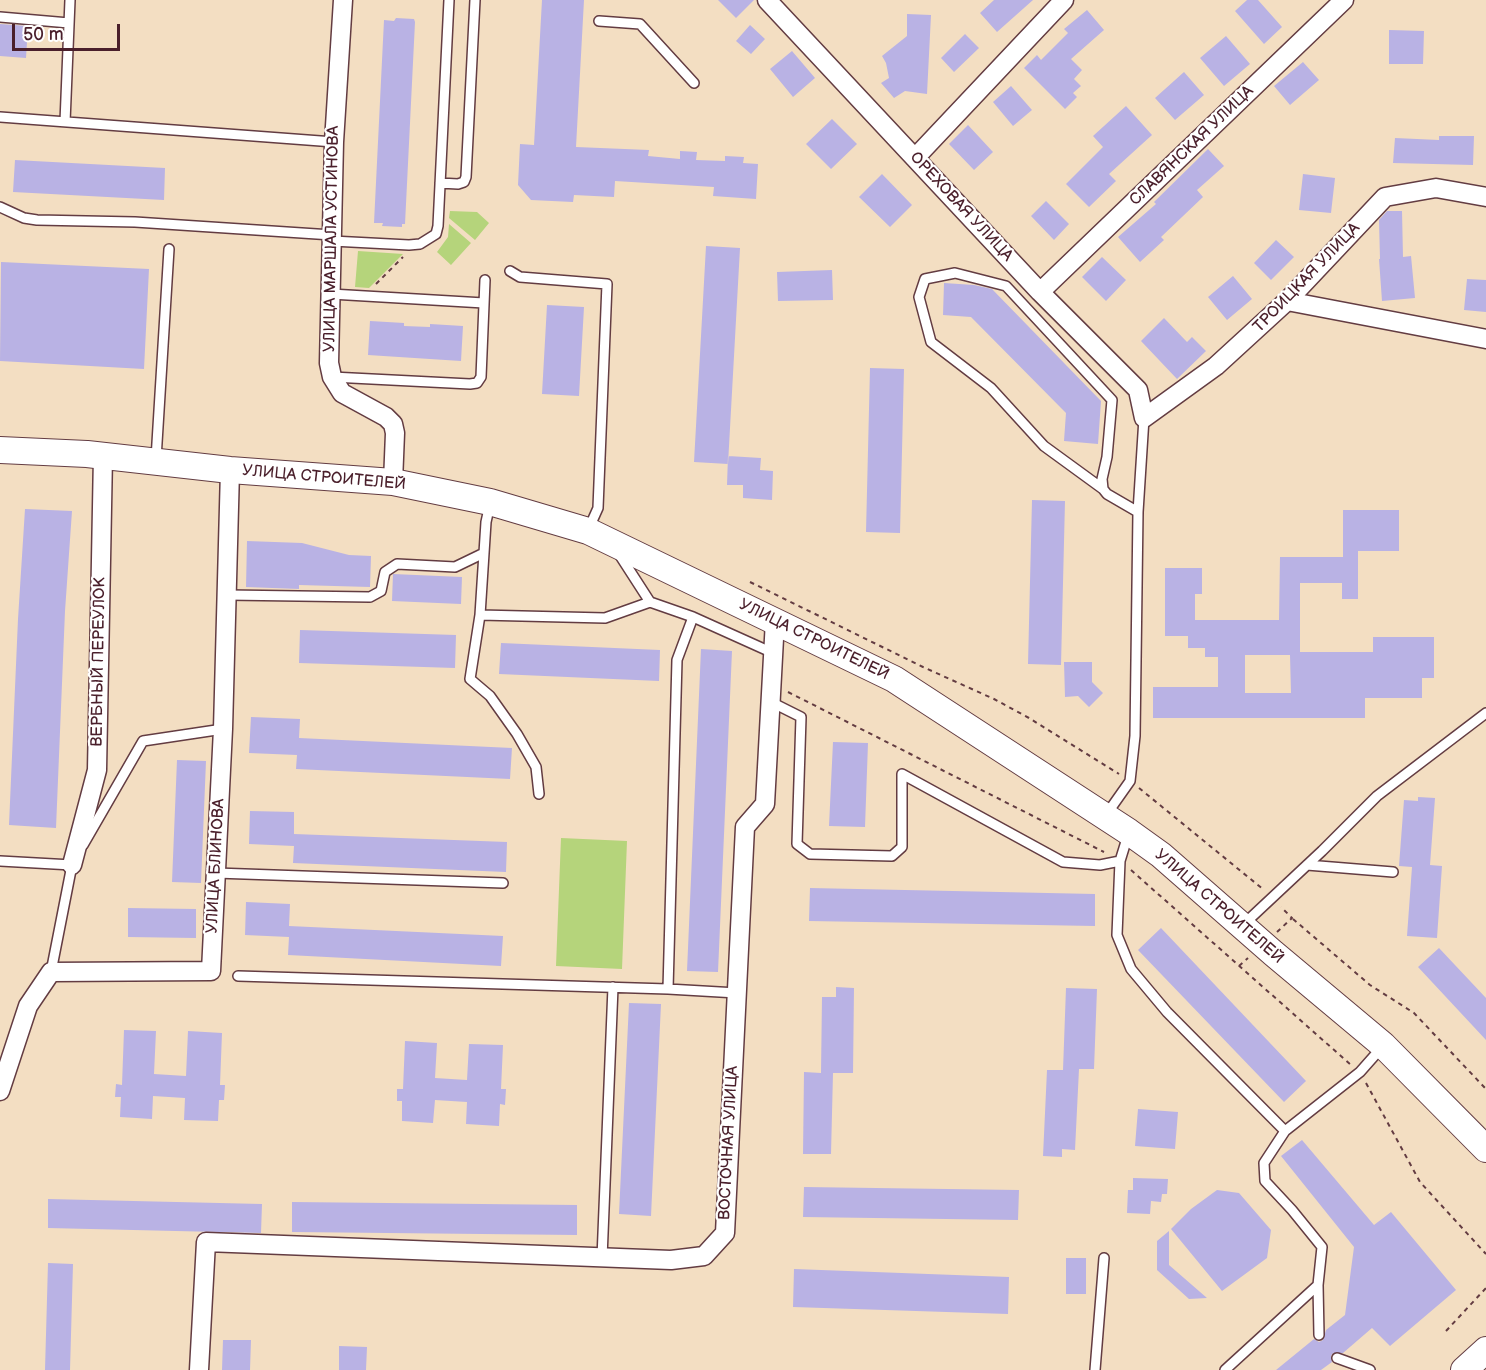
<!DOCTYPE html>
<html>
<head>
<meta charset="utf-8">
<style>
  body { margin:0 }
  #map { position:relative; width:1486px; height:1370px; overflow:hidden; background:#f3dec2; font-family:"Balsamiq Sans",sans-serif }
  canvas { display:block }
  .scale { position:absolute; left:12px; top:24px; width:108px; height:27px; box-sizing:border-box; border:3px solid #4a1f2b; border-top:0; padding-left:8px; font-size:18px; line-height:21px; white-space:nowrap; color:#4a1f2b; -webkit-text-stroke:4px #fff; paint-order:stroke }
</style>
</head>
<body>
<div id="map">
<canvas width="1486" height="1370"></canvas>
<div class="scale">50 m</div>
</div>
<script>
const ctx = document.querySelector('canvas').getContext('2d');
ctx.lineJoin = 'round';
function fillPath(path, color) { ctx.fillStyle = color; ctx.fill(path, 'evenodd'); }
const toPath = rows => new Path2D(rows.map(r => 'M' + r).join(''));
function strokePath(path, color, width, dash) { ctx.strokeStyle = color; ctx.lineWidth = width; ctx.lineCap = dash ? 'butt' : 'round'; ctx.setLineDash(dash || []); ctx.stroke(path); }
function label(font, color, halo, rows, align = 'center') {
  ctx.font = font + ' "Balsamiq Sans",sans-serif'; ctx.lineWidth = 4.5; ctx.setLineDash([]); ctx.textBaseline = 'middle'; ctx.strokeStyle = halo; ctx.fillStyle = color; for (const [text, x, y, turn = 0] of rows) {
    ctx.save(); ctx.translate(x, y); ctx.rotate((+turn || 0) * Math.PI / 180); ctx.textAlign = isNaN(turn) ? turn : align; if (halo) ctx.strokeText(text, 0, 0); ctx.fillText(text, 0, 0); ctx.restore();
  }
}
fillPath(toPath([
  [450,211,477,212,489,223,475,240,449,218],
  [449,224,471,243,451,265,437,252,448,237],
  [358,251,403,254,369,288,355,287],
  [561,838,627,841,622,969,556,966]
]), '#b5d47b');
fillPath(toPath([
  [542,0,584,0,576,147,649,150,648,156,680,159,680,151,697,152,696,160,725,161,725,156,744,157,743,163,758,164,756,199,713,196,714,187,615,181,614,197,574,195,573,202,531,200,518,185,520,144,534,145],
  [718,0,754,0,736,18],
  [994,0,1033,0,997,32,980,13],
  [1247,0,1258,0,1282,27,1264,44,1235,11],
  [1087,10,1104,30,1071,59,1082,70,1074,79,1081,86,1073,93,1077,97,1065,109,1024,68,1037,55,1041,60,1068,33,1064,29],
  [907,14,931,15,927,94,905,91,894,98,881,83,889,78,886,63,882,56,907,36],
  [396,18,414,19,415,22,405,224,402,224,402,227,382,226,383,223,374,223,384,20,394,21],
  [0,24,28,26,26,58,0,56],
  [750,25,765,39,751,54,736,41],
  [1389,30,1424,31,1423,64,1389,64],
  [965,34,979,48,954,72,941,58],
  [1226,36,1250,64,1224,86,1200,58],
  [792,51,815,78,793,97,770,69],
  [1303,62,1319,80,1290,105,1274,86],
  [1184,72,1204,95,1175,120,1155,98],
  [1011,86,1032,110,1013,126,993,102],
  [1126,106,1152,135,1109,174,1116,181,1089,207,1066,184,1103,147,1093,136],
  [832,119,857,144,831,169,806,144],
  [968,125,993,152,974,170,949,144],
  [1439,136,1474,136,1473,165,1393,163,1395,138,1439,140],
  [1208,149,1224,166,1197,190,1203,197,1161,237,1164,240,1140,262,1118,237,1156,204,1154,202],
  [15,160,165,168,164,200,13,192],
  [882,174,912,205,890,227,859,197],
  [1303,174,1335,178,1331,213,1299,210],
  [1046,201,1069,224,1054,240,1031,216],
  [1387,211,1402,211,1403,257,1411,256,1415,298,1382,301,1379,259,1380,259,1379,220],
  [1276,240,1294,257,1271,280,1254,263],
  [706,246,740,248,728,464,694,462],
  [1102,257,1126,280,1106,301,1082,277],
  [1,262,149,269,144,369,0,361],
  [832,270,833,300,778,301,777,272],
  [1233,276,1252,299,1227,320,1208,297],
  [1467,279,1486,280,1486,312,1464,310],
  [944,283,974,285,992,289,1101,401,1098,444,1064,441,1066,413,971,317,943,315],
  [547,305,584,307,579,396,542,394],
  [1164,318,1187,342,1192,337,1206,351,1177,379,1141,341],
  [370,321,404,323,404,326,430,327,430,324,463,326,461,361,368,355],
  [870,368,904,369,900,533,866,532],
  [728,456,761,458,760,470,773,471,772,500,743,498,743,485,727,485],
  [1032,500,1065,501,1061,665,1028,664],
  [25,509,72,511,65,611,56,828,9,825,18,619],
  [1343,510,1399,510,1399,551,1358,551,1358,599,1342,599,1342,583,1300,583,1300,652,1373,652,1373,637,1434,637,1434,678,1422,678,1422,698,1365,698,1365,718,1153,718,1153,687,1218,687,1218,657,1205,657,1205,648,1188,648,1188,636,1165,636,1165,568,1202,568,1202,594,1195,594,1195,620,1279,620,1280,557,1343,557],
  [1245,655,1290,655,1291,693,1245,693],
  [247,541,302,543,349,555,371,556,370,587,299,585,299,589,246,587],
  [393,574,462,577,461,604,392,601],
  [300,630,456,635,455,668,299,663],
  [501,643,660,650,659,681,499,674],
  [701,649,732,651,718,972,687,971],
  [1064,662,1092,662,1092,682,1103,693,1089,707,1078,696,1065,697],
  [251,717,300,719,299,738,512,748,510,779,296,769,297,755,249,753],
  [833,742,868,743,865,827,829,826],
  [177,760,206,761,201,883,172,882],
  [1418,797,1435,798,1430,865,1442,866,1437,938,1407,936,1412,867,1399,866,1404,800,1418,801],
  [250,811,294,812,294,834,507,842,506,872,293,863,294,846,249,844],
  [810,888,1095,894,1095,926,809,921],
  [246,902,290,904,289,926,503,936,501,966,288,955,289,937,245,935],
  [128,908,196,909,196,938,128,937],
  [1161,928,1306,1081,1284,1102,1138,950],
  [1439,948,1486,998,1486,1040,1418,967],
  [836,987,854,988,853,1073,833,1073,831,1154,803,1154,804,1072,821,1073,822,997,836,997],
  [1066,988,1097,989,1094,1069,1079,1069,1075,1150,1062,1149,1062,1157,1043,1156,1047,1070,1063,1070],
  [629,1003,661,1004,651,1216,619,1214],
  [124,1030,156,1031,154,1074,186,1076,188,1031,222,1033,220,1085,225,1085,224,1100,219,1100,218,1121,184,1120,185,1098,153,1096,152,1119,120,1117,121,1097,115,1097,116,1084,122,1085],
  [405,1041,437,1043,435,1078,467,1080,469,1044,503,1045,501,1089,506,1089,505,1105,500,1104,499,1126,466,1124,467,1102,435,1100,433,1123,402,1121,402,1101,397,1101,397,1089,403,1089],
  [1138,1109,1178,1112,1175,1149,1135,1146],
  [1302,1140,1374,1225,1391,1212,1456,1290,1390,1346,1372,1328,1343,1353,1333,1353,1331,1356,1332,1362,1321,1370,1276,1370,1314,1339,1319,1342,1323,1340,1326,1330,1345,1315,1354,1247,1281,1156],
  [1133,1178,1168,1179,1167,1194,1162,1194,1161,1202,1151,1201,1150,1214,1127,1213,1128,1190,1133,1190],
  [804,1187,1019,1190,1018,1220,803,1217],
  [1217,1190,1239,1193,1271,1230,1267,1258,1222,1291,1171,1229,1191,1209],
  [48,1199,262,1204,261,1233,48,1228],
  [292,1202,577,1205,577,1235,292,1232],
  [1169,1231,1169,1265,1207,1298,1189,1299,1157,1270,1157,1241],
  [1066,1258,1086,1258,1086,1294,1066,1294],
  [48,1263,73,1264,70,1370,45,1370],
  [794,1269,1009,1277,1008,1314,793,1307],
  [223,1340,251,1340,250,1370,222,1370],
  [339,1346,367,1347,366,1370,339,1370]
]), '#b9b2e4');
const service = toPath([
  [0,17,69,23],
  [599,21,640,24,694,83],
  [0,117,334,142],
  [65,122,70,0],
  [440,183,458,184,464,182,466,177,475,0],
  [0,207,24,218,37,220,135,222,332,235],
  [332,241,409,245,420,244,436,234,438,226,449,0],
  [510,271,520,277,607,284,598,508,589,528],
  [331,294,484,303],
  [332,377,470,384,477,383,481,377,485,280],
  [156,459,169,249],
  [1103,489,1102,479,1107,457,1112,400,1006,286,955,273,925,279,919,297,931,342,991,388,1044,446,1103,489,1107,494,1138,512],
  [619,554,650,602,693,617,773,653],
  [227,595,370,597,381,591,385,572,397,564,455,567,484,553],
  [480,615,486,522,490,504],
  [693,617,677,660,668,989,737,993],
  [771,702,801,717,797,844,810,854,892,856,902,847,902,774,1063,862,1100,865,1120,861],
  [539,794,536,767,517,734,490,696,470,679,480,615,605,618,650,602],
  [1106,815,1130,781,1135,736,1138,512,1144,418],
  [1128,835,1120,861,1117,935,1131,969,1167,1012,1285,1131,1264,1163,1265,1181,1292,1210,1322,1247,1318,1285,1225,1370],
  [83,845,143,741,223,729],
  [0,861,72,865,74,862],
  [1307,865,1393,872],
  [216,873,503,883],
  [1244,924,1322,851,1377,796,1486,713],
  [51,972,72,865],
  [238,976,668,989],
  [1285,1131,1360,1072,1383,1046],
  [602,1258,613,987],
  [1318,1285,1319,1335],
  [1337,1358,1370,1370],
  [1095,1370,1104,1258]
]);
const minor = toPath([
  [343,0,334,142,329,363,332,377,342,393,386,417,393,424,395,433,393,482],
  [767,0,1040,292,1138,390,1144,418,1216,366,1287,301,1385,197,1436,188,1486,197],
  [915,158,1064,0],
  [1040,292,1344,0],
  [1287,301,1486,339],
  [72,865,97,770,103,455],
  [0,1091,28,1006,51,972,211,971,223,729,230,470],
  [199,1370,206,1242,671,1260,704,1256,725,1233,745,827,765,804,775,620]
]);
const secondary = toPath([
  [0,450,87,454,230,470,393,482,490,502,588,531,894,679,1129,832,1161,855,1273,953,1383,1045,1486,1149],
  [1464,1370,1486,1350]
]);
strokePath(service, '#633c42', 12);
strokePath(minor, '#633c42', 21);
strokePath(secondary, '#633c42', 28);
strokePath(toPath([
  [376,284,403,257],
  [750,582,923,667,994,699,1029,718,1119,774],
  [788,692,1104,852],
  [1139,788,1264,890],
  [1131,870,1351,1065],
  [1293,919,1370,985,1414,1013,1486,1089],
  [1277,932,1292,918,1281,907],
  [1239,966,1248,958],
  [1366,1083,1420,1182,1486,1254],
  [1446,1331,1486,1288]
]), '#633c42', 2, [4.5, 4.5]);
strokePath(service, '#fff', 9);
strokePath(minor, '#fff', 18);
strokePath(secondary, '#fff', 26);
label('16px', '#4a1f2b', '#fff', [
  ["СЛАВЯНСКАЯ УЛИЦА",1192,146,-44],
  ["ОРЕХОВАЯ УЛИЦА",961,207,47],
  ["УЛИЦА МАРШАЛА УСТИНОВА",332,239,-89],
  ["ТРОИЦКАЯ УЛИЦА",1307,278,-46],
  ["УЛИЦА СТРОИТЕЛЕЙ",324,478,5],
  ["УЛИЦА СТРОИТЕЛЕЙ",814,640,26],
  ["ВЕРБНЫЙ ПЕРЕУЛОК",99,662,-89],
  ["УЛИЦА БЛИНОВА",216,866,-87],
  ["УЛИЦА СТРОИТЕЛЕЙ",1219,907,41],
  ["ВОСТОЧНАЯ УЛИЦА",729,1143,-87]
]);
</script>
</body>
</html>
